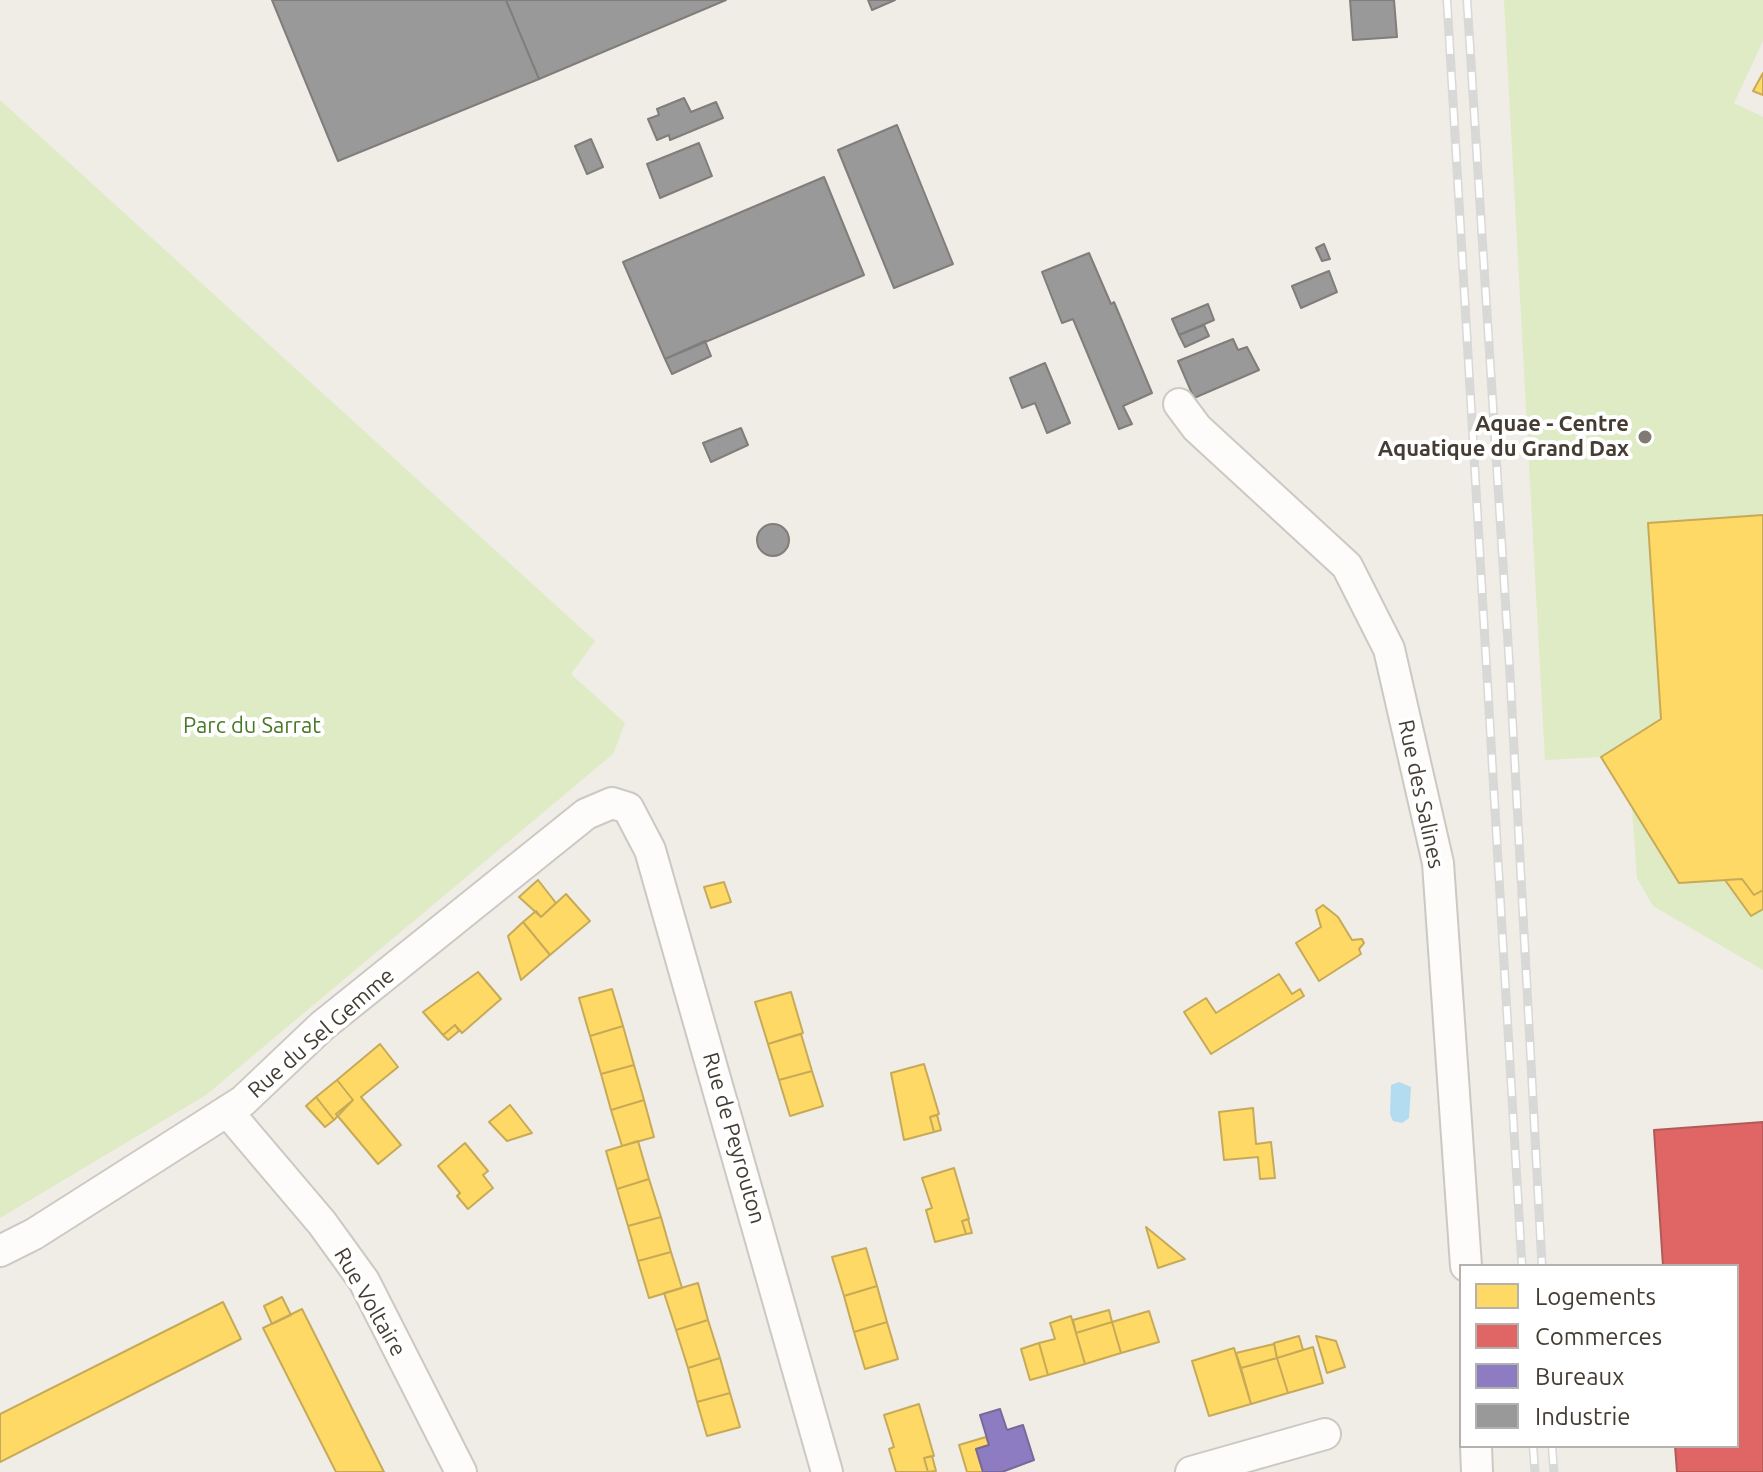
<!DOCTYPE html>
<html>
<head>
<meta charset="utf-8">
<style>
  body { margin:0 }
  #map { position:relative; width:1763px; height:1472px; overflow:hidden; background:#f0ece6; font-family:Ubuntu,sans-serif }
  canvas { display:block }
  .legend { position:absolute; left:1459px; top:1264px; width:280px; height:184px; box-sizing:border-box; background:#fff; border:2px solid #b5b1ad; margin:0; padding:10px 14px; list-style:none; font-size:24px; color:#453d33 }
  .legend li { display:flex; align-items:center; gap:16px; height:40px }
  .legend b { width:40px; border:2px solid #b5b1ad }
</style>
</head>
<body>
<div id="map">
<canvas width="1763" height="1472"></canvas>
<ul class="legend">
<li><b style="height:22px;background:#ffd966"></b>Logements</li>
<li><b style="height:22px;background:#e06666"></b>Commerces</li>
<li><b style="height:22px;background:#8e7cc3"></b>Bureaux</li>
<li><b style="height:22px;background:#999"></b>Industrie</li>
</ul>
</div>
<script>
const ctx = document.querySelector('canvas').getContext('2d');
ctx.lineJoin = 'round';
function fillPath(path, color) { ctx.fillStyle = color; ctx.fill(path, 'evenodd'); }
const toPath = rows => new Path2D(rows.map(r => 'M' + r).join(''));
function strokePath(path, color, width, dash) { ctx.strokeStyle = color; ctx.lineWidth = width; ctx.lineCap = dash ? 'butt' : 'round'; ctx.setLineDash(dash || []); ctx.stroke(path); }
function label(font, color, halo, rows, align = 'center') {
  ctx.font = font + ' Ubuntu,sans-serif'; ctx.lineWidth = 8; ctx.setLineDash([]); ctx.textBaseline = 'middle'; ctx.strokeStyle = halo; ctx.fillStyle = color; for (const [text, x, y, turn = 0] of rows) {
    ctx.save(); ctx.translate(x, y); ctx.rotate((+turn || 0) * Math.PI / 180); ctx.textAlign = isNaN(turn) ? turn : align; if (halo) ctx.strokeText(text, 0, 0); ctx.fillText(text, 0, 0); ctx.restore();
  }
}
fillPath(toPath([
  [1504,0,1763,0,1763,41,1734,103,1763,117,1763,970,1653,906,1637,878,1632,808,1601,757,1545,760],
  [0,100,595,641,571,674,625,723,613,754,206,1095,0,1218]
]), '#deebc4');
fillPath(toPath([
  [1399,1082,1411,1087,1409,1118,1402,1123,1393,1121,1390,1114,1391,1085]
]), '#b4dcf0');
const homes = toPath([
  [1763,73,1763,95,1753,91,1763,73],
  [1763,515,1763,890,1754,895,1742,879,1679,883,1601,757,1661,719,1648,523,1763,515],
  [1742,879,1754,895,1763,890,1763,909,1751,916,1725,880,1742,879],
  [538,880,556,903,541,917,519,897,538,880],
  [724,882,731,902,711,908,704,887,724,882],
  [566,894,590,921,550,955,523,922,536,911,541,917,566,894],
  [1323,905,1338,917,1352,940,1362,939,1364,943,1359,949,1361,954,1319,981,1296,943,1321,927,1316,910,1323,905],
  [523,922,550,955,521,980,508,936,523,922],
  [478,972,501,999,462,1033,455,1025,443,1035,423,1012,478,972],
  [1279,974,1292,994,1300,989,1304,996,1211,1054,1184,1012,1206,998,1216,1013,1279,974],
  [612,989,623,1026,590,1036,579,998,612,989],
  [791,992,803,1033,768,1044,755,1002,791,992],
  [455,1025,459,1031,448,1040,443,1035,455,1025],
  [623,1026,634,1065,601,1074,590,1036,623,1026],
  [801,1034,812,1071,779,1080,768,1044,801,1034],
  [380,1044,398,1067,361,1097,401,1145,378,1164,336,1114,353,1100,337,1080,380,1044],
  [924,1064,939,1114,930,1117,934,1132,904,1140,891,1073,924,1064],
  [634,1065,644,1100,611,1110,601,1074,634,1065],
  [812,1071,823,1106,790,1116,779,1080,812,1071],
  [337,1080,353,1100,334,1120,316,1097,337,1080],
  [316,1097,334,1120,325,1127,306,1106,316,1097],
  [644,1100,654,1137,622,1146,611,1110,644,1100],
  [510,1105,532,1133,507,1141,489,1122,510,1105],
  [1253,1108,1256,1144,1271,1142,1275,1178,1260,1179,1258,1157,1224,1160,1219,1112,1253,1108],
  [937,1115,941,1130,934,1132,930,1117,937,1115],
  [638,1141,649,1179,617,1189,606,1151,638,1141],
  [465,1143,488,1171,483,1175,493,1188,468,1209,457,1196,460,1193,438,1166,465,1143],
  [954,1168,969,1219,962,1221,966,1234,935,1242,926,1210,932,1208,922,1178,954,1168],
  [649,1179,661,1217,628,1226,617,1189,649,1179],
  [661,1217,671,1252,638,1261,628,1226,661,1217],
  [968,1219,972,1233,966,1234,962,1221,968,1219],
  [1146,1227,1185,1259,1158,1268,1146,1227],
  [866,1248,877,1286,844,1296,832,1257,866,1248],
  [671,1252,682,1288,649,1298,638,1261,671,1252],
  [698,1283,708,1320,676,1330,664,1293,698,1283],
  [877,1286,887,1322,854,1332,844,1296,877,1286],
  [282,1297,291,1315,272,1324,264,1306,282,1297],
  [223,1302,241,1339,0,1462,0,1414,223,1302],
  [302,1309,384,1472,336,1472,263,1328,302,1309],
  [1109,1310,1112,1322,1076,1333,1073,1320,1109,1310],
  [1149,1311,1159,1342,1121,1353,1112,1322,1149,1311],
  [1071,1316,1085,1364,1048,1375,1039,1343,1055,1339,1050,1323,1071,1316],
  [708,1320,720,1358,688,1368,676,1330,708,1320],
  [887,1322,898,1359,865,1369,854,1332,887,1322],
  [1112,1322,1121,1353,1085,1364,1076,1333,1112,1322],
  [1299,1336,1303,1350,1277,1358,1274,1343,1299,1336],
  [1316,1336,1336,1341,1345,1367,1327,1373,1316,1336],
  [1039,1343,1048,1375,1030,1380,1021,1349,1039,1343],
  [1274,1344,1277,1358,1241,1368,1236,1353,1274,1344],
  [1313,1347,1323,1383,1288,1393,1277,1358,1313,1347],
  [1234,1348,1251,1404,1209,1416,1192,1361,1234,1348],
  [720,1358,730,1393,697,1402,688,1368,720,1358],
  [1277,1358,1288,1393,1251,1404,1241,1368,1277,1358],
  [730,1393,740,1427,707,1436,697,1402,730,1393],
  [919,1404,934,1456,924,1458,928,1472,896,1472,889,1449,894,1447,884,1415,919,1404],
  [986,1437,989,1445,976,1449,983,1472,967,1472,959,1445,986,1437],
  [932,1456,936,1471,928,1472,924,1458,932,1456]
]);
fillPath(homes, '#ffd966');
strokePath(homes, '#c7aa57', 2);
const shops = toPath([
  [1763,1122,1763,1472,1677,1472,1675,1446,1737,1446,1737,1266,1663,1266,1654,1130,1763,1122]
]);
fillPath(shops, '#e06666');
strokePath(shops, '#b25a57', 2);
const offices = toPath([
  [1000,1409,1007,1430,1023,1425,1034,1460,1002,1472,983,1472,976,1449,989,1445,980,1415,1000,1409]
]);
fillPath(offices, '#8e7cc3');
strokePath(offices, '#786998', 2);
const industry = toPath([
  [272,0,506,0,539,79,338,161,272,0],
  [506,0,726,0,539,79,506,0],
  [868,0,895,0,872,10,868,0],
  [1350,0,1394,0,1397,37,1353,40,1350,0],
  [684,98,691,112,716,102,723,118,670,140,669,135,657,140,648,119,659,115,657,109,684,98],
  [897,125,953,264,894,288,838,150,897,125],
  [591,139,603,167,587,174,575,146,591,139],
  [699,143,712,176,660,198,647,164,699,143],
  [824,177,864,275,665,359,623,262,824,177],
  [1324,244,1330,259,1322,261,1316,248,1324,244],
  [1089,253,1111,304,1114,302,1152,393,1123,406,1132,424,1119,429,1073,319,1062,323,1042,272,1089,253],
  [1329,271,1337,292,1301,308,1292,286,1329,271],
  [1208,304,1214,320,1179,335,1172,319,1208,304],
  [1204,325,1209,336,1185,347,1179,335,1204,325],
  [1233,339,1238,350,1247,347,1259,370,1194,398,1178,361,1233,339],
  [705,341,711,356,672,374,665,359,705,341],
  [1045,363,1070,423,1047,433,1035,403,1022,408,1010,378,1045,363],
  [741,428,748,445,711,462,703,443,741,428],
  '757 540a16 16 0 1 1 32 0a16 16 0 1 1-32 0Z'
]);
fillPath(industry, '#999');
strokePath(industry, '#807d7a', 2);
const minor = toPath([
  [1179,404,1197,428,1347,566,1389,649,1438,863,1466,1266],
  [227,1111,322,1223,364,1281,461,1472],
  [0,1251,34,1234,243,1101,322,1026,586,814,612,803,628,808,650,850,827,1472],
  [1476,1446,1477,1472],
  [1191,1472,1325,1434]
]);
strokePath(minor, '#ccc8c2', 34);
strokePath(minor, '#fdfcfb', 30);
const rail = toPath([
  [1447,0,1522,1266],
  [1467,0,1510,674,1542,1266],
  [1533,1446,1535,1472],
  [1552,1446,1554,1472]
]);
strokePath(rail, '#d8d8d7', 9);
strokePath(rail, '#fff', 6, [18]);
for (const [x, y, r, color] of [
  [1645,437,8,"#817a72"]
]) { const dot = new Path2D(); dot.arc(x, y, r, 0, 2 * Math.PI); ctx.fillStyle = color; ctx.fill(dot); strokePath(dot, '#fff', 3); }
label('bold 22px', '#453d33', '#fff', [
  ["Aquae - Centre",1629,424],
  ["Aquatique du Grand Dax",1629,449]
], 'right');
label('22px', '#497924', '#fff', [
  ["Parc du Sarrat",252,726]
]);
label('22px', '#453d33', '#fff', [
  ["Rue des Salines",1421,794,78],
  ["Rue du Sel Gemme",321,1033,-41],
  ["Rue de Peyrouton",734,1138,74],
  ["Rue Voltaire",370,1302,60]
]);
</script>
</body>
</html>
